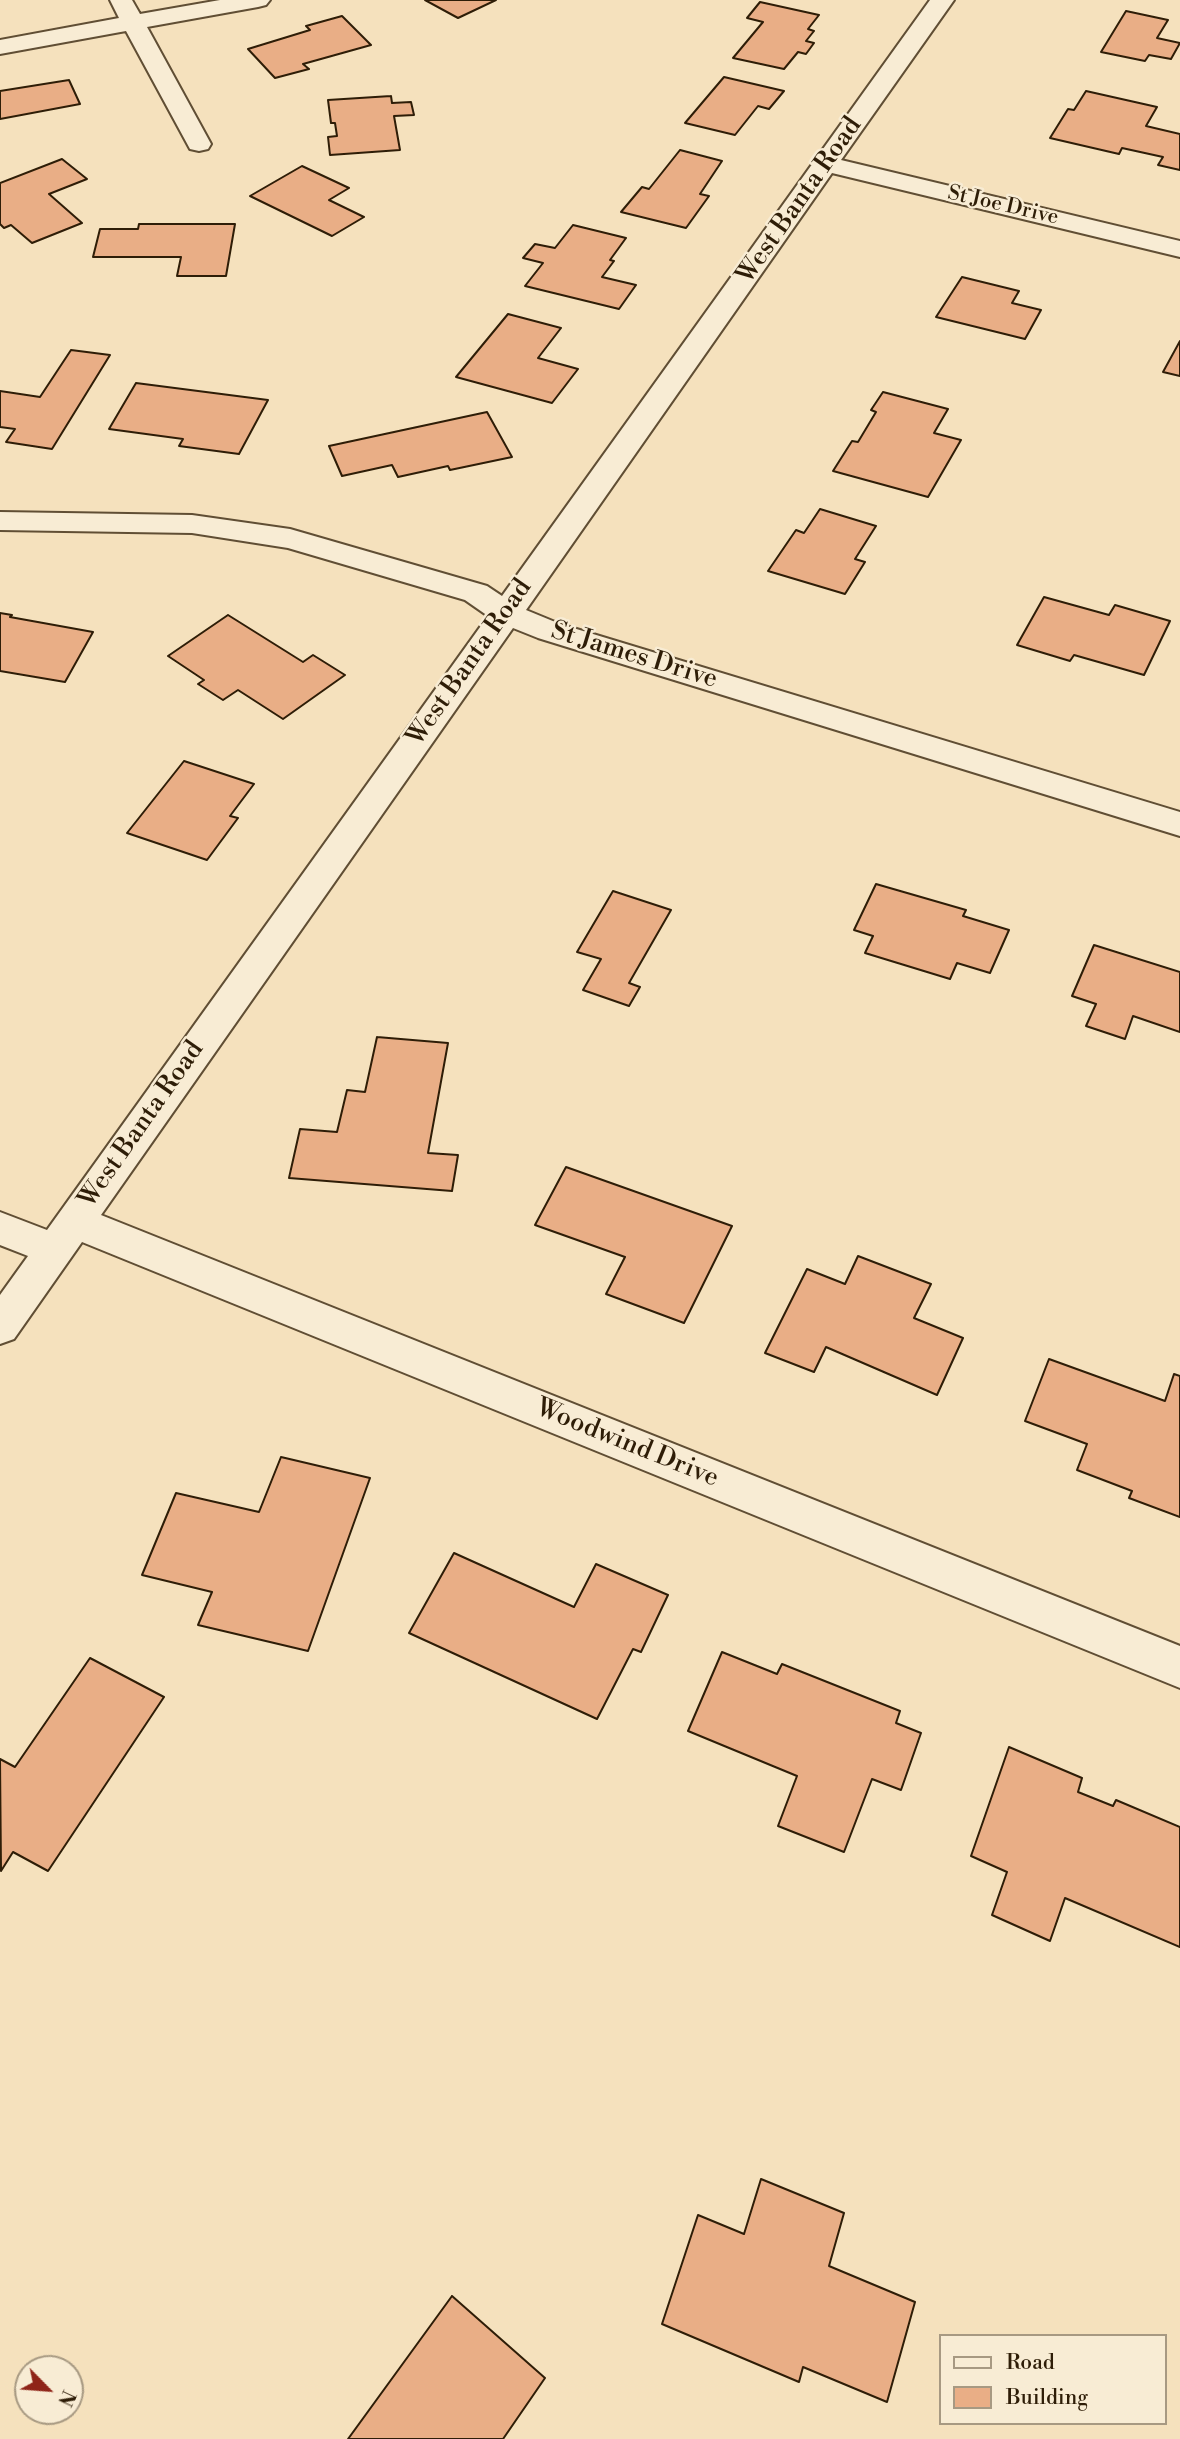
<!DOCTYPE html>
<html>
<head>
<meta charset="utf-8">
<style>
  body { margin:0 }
  #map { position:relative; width:1180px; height:2439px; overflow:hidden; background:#f5e1bd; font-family:"Libre Bodoni",serif }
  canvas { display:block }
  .legend { position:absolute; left:939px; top:2334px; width:228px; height:91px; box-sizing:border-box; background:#f8ecd4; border:2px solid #a79982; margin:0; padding:9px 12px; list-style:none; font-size:21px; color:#2e1d07 }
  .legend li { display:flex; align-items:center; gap:14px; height:35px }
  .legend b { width:35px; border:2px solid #a79982 }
  .north { position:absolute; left:14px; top:2355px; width:70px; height:70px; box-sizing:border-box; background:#f8ecd4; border:2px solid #a79982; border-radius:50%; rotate:115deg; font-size:19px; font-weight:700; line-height:28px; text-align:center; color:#2e1d07 }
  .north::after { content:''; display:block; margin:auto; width:24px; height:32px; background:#8f2418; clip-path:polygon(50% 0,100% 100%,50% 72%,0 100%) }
</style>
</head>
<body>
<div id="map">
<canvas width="1180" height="2439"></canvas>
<ul class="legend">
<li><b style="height:9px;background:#f8ecd4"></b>Road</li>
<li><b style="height:19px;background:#e9ae86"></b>Building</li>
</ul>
<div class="north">N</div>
</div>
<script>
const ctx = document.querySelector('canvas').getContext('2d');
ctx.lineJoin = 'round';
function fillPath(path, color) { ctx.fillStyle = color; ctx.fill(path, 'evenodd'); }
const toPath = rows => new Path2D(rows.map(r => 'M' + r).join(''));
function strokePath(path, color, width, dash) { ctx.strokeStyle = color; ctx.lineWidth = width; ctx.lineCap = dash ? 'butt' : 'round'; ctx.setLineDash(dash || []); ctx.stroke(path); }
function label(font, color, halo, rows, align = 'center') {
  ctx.font = font + ' "Libre Bodoni",serif'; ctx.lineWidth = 5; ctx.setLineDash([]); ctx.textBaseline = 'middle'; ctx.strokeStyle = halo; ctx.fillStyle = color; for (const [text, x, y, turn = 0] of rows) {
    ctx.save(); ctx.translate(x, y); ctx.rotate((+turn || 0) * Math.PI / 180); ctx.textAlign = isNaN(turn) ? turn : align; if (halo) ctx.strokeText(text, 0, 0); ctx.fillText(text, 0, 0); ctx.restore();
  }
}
const building = toPath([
  [425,0,496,0,458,18,425,0],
  [760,2,819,15,808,29,814,31,806,41,814,43,806,54,798,52,784,69,733,58,763,22,747,18,760,2],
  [1126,11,1168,20,1157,38,1180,43,1171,59,1149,55,1145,61,1101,52,1126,11],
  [342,16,371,45,303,64,309,69,275,78,248,49,310,30,306,26,342,16],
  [724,77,784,91,769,109,758,106,735,135,685,123,724,77],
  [69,80,80,104,0,119,0,91,69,80],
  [1086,91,1157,107,1146,126,1180,134,1180,170,1158,165,1163,157,1122,148,1119,154,1050,138,1068,109,1074,110,1086,91],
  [391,96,392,103,411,102,414,115,394,116,400,150,330,155,328,137,337,136,335,123,331,123,328,100,391,96],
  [680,150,722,161,700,194,709,196,686,228,621,212,642,187,649,189,680,150],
  [62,159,87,179,49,194,82,223,32,243,11,225,4,228,0,224,0,183,62,159],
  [302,166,349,188,329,200,364,217,332,236,250,196,302,166],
  [139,224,235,224,226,276,177,276,181,257,93,257,100,229,138,229,139,224],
  [573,225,626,238,610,260,614,261,602,277,636,285,619,309,525,286,543,263,523,258,535,244,555,248,573,225],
  [962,277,1019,291,1012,303,1041,310,1025,339,936,317,962,277],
  [508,314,561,328,538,358,578,369,552,403,456,377,508,314],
  [1180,341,1180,376,1163,372,1180,341],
  [71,350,110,355,52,449,6,442,15,429,0,427,0,391,40,397,71,350],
  [136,383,268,400,239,454,179,446,183,439,109,429,136,383],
  [883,392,948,409,934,433,961,440,928,497,833,471,852,441,858,442,876,412,871,410,883,392],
  [487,412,512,457,450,470,448,466,398,477,392,465,342,476,329,446,487,412],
  [820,509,876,526,855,559,865,562,845,594,768,571,796,530,804,533,820,509],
  [1044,597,1109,615,1115,605,1170,621,1144,675,1074,655,1070,661,1017,645,1044,597],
  [0,613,12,615,10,617,93,632,65,682,0,671,0,613],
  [228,615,303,662,313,655,345,675,283,719,238,690,223,700,198,684,204,680,168,656,228,615],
  [184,761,254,784,230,816,238,818,207,860,127,833,184,761],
  [876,884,966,910,963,916,1009,930,990,973,957,963,950,979,865,953,873,936,854,930,876,884],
  [613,891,671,910,629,983,640,987,629,1006,583,990,601,959,577,952,613,891],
  [1094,945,1180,972,1180,1032,1133,1016,1125,1039,1086,1026,1096,1004,1072,996,1094,945],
  [377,1037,448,1043,428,1153,458,1155,452,1191,289,1178,300,1129,337,1132,347,1090,365,1092,377,1037],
  [566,1167,732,1226,684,1323,606,1294,625,1257,535,1225,566,1167],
  [858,1256,931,1284,914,1318,963,1338,937,1395,826,1347,814,1372,765,1353,807,1269,845,1284,858,1256],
  [1049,1359,1165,1401,1174,1374,1180,1376,1180,1517,1129,1498,1132,1491,1077,1470,1087,1444,1025,1421,1049,1359],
  [281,1457,370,1478,308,1651,198,1625,212,1592,142,1575,176,1493,259,1512,281,1457],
  [454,1553,574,1607,596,1564,668,1595,641,1652,633,1649,597,1719,409,1633,454,1553],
  [722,1652,777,1674,782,1664,900,1711,896,1723,921,1733,901,1790,872,1779,844,1852,778,1826,797,1776,688,1731,722,1652],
  [90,1658,164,1697,48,1871,13,1852,1,1871,0,1759,15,1767,90,1658],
  [1009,1747,1082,1778,1078,1792,1113,1806,1116,1800,1180,1827,1180,1947,1065,1898,1050,1941,992,1915,1007,1872,971,1856,1009,1747],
  [761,2179,844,2213,829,2266,915,2302,887,2402,803,2367,799,2382,662,2324,698,2215,744,2234,761,2179],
  [452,2296,545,2378,503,2439,348,2439,452,2296]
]);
fillPath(building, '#e9ae86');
strokePath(building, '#2e1d07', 2);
const minor = toPath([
  [110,0,132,0,140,14,220,0,270,0,266,5,258,7,147,27,211,144,208,149,199,151,190,149,126,31,0,54,0,40,119,18,110,0],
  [930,0,954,0,841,160,1180,241,1180,257,832,173,526,610,560,624,1180,812,1180,836,538,638,513,628,101,1215,1180,1646,1180,1688,82,1242,14,1339,0,1344,0,1295,28,1256,0,1245,0,1212,47,1230,488,616,465,600,288,548,192,533,0,530,0,512,192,515,290,529,487,586,502,596,930,0]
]);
strokePath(minor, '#604e34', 4);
fillPath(minor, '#f8ecd4');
label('21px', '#2e1d07', '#f8ecd4', [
  ["St Joe Drive",1003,206,13]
]);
label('26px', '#2e1d07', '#f8ecd4', [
  ["West Banta Road",800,201,-55],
  ["St James Drive",634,656,17],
  ["West Banta Road",470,663,-55],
  ["West Banta Road",142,1125,-55],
  ["Woodwind Drive",627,1444,22]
]);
</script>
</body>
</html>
